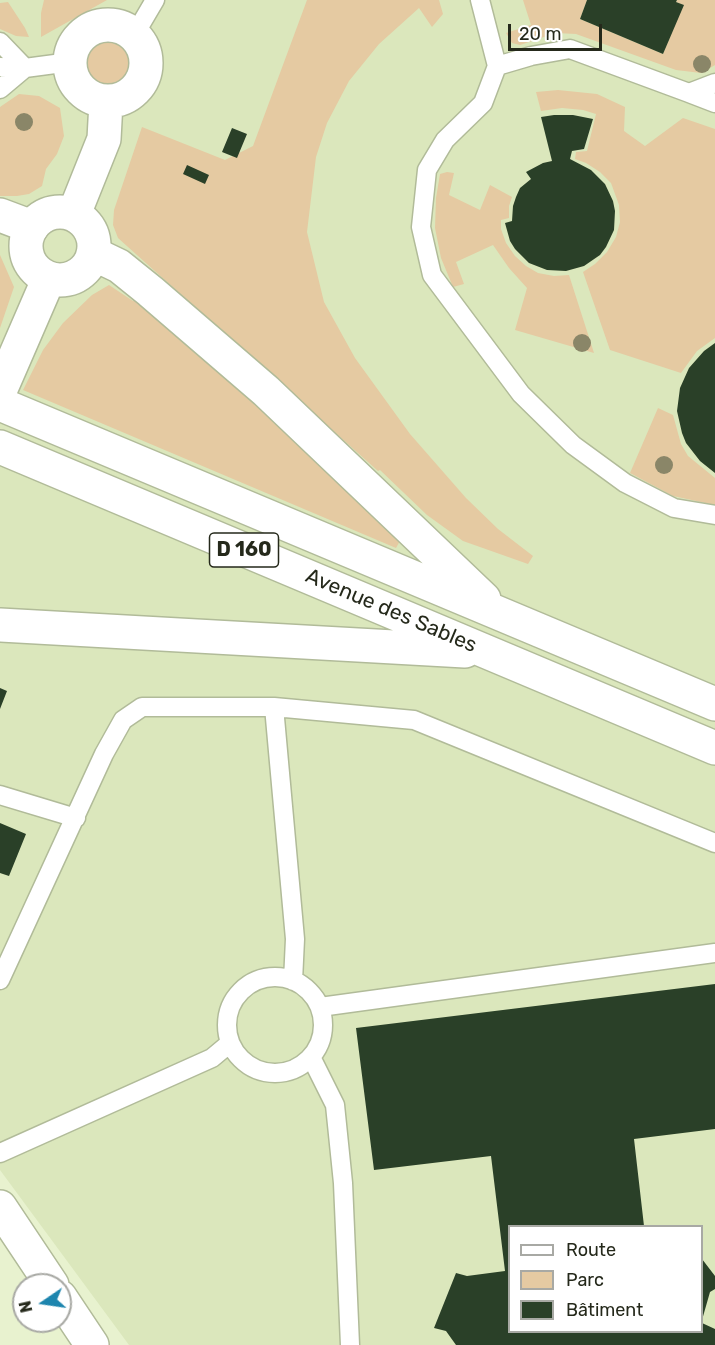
<!DOCTYPE html>
<html>
<head>
<meta charset="utf-8">
<style>
  body { margin:0 }
  #map { position:relative; width:715px; height:1345px; overflow:hidden; background:#e8f2cf; font-family:Rubik,sans-serif }
  canvas { display:block }
  .legend { position:absolute; left:508px; top:1225px; width:195px; height:108px; box-sizing:border-box; background:#fff; border:2px solid #a8a9a4; margin:0; padding:8px 10px; list-style:none; font-size:18px; color:#25291b }
  .legend li { display:flex; align-items:center; gap:12px; height:30px }
  .legend b { width:30px; border:2px solid #a8a9a4 }
  .north { position:absolute; left:12px; top:1273px; width:60px; height:60px; box-sizing:border-box; background:#fff; border:2px solid #a8a9a4; border-radius:50%; rotate:257deg; font-size:16px; font-weight:700; line-height:24px; text-align:center; color:#25291b }
  .north::after { content:''; display:block; margin:auto; width:21px; height:27px; background:#1d85ae; clip-path:polygon(50% 0,100% 100%,50% 72%,0 100%) }
  .scale { position:absolute; left:508px; top:24px; width:94px; height:27px; box-sizing:border-box; border:3px solid #25291b; border-top:0; padding-left:8px; font-size:18px; line-height:21px; white-space:nowrap; color:#25291b; -webkit-text-stroke:4px #fff; paint-order:stroke }
</style>
</head>
<body>
<div id="map">
<canvas width="715" height="1345"></canvas>
<ul class="legend">
<li><b style="height:8px;background:#fff"></b>Route</li>
<li><b style="height:16px;background:#e5caa2"></b>Parc</li>
<li><b style="height:16px;background:#2a4028"></b>Bâtiment</li>
</ul>
<div class="north">N</div>
<div class="scale">20 m</div>
</div>
<script>
const ctx = document.querySelector('canvas').getContext('2d');
ctx.lineJoin = 'round';
function fillPath(path, color) { ctx.fillStyle = color; ctx.fill(path, 'evenodd'); }
const toPath = rows => new Path2D(rows.map(r => 'M' + r).join(''));
function strokePath(path, color, width, dash) { ctx.strokeStyle = color; ctx.lineWidth = width; ctx.lineCap = dash ? 'butt' : 'round'; ctx.setLineDash(dash || []); ctx.stroke(path); }
function label(font, color, halo, rows, align = 'center') {
  ctx.font = font + ' Rubik,sans-serif'; ctx.lineWidth = 6; ctx.setLineDash([]); ctx.textBaseline = 'middle'; ctx.strokeStyle = halo; ctx.fillStyle = color; for (const [text, x, y, turn = 0] of rows) {
    ctx.save(); ctx.translate(x, y); ctx.rotate((+turn || 0) * Math.PI / 180); ctx.textAlign = isNaN(turn) ? turn : align; if (halo) ctx.strokeText(text, 0, 0); ctx.fillText(text, 0, 0); ctx.restore();
  }
}
fillPath(toPath([
  [0,0,715,0,715,1345,129,1345,0,1170],
  [510,1226,702,1226,702,1332,510,1332]
]), '#dbe7bc');
fillPath(toPath([
  [44,0,107,0,41,37,41,13],
  [307,0,439,0,443,14,432,27,419,8,379,44,349,81,327,123,316,157,307,232,324,302,355,358,410,434,466,498,498,529,533,556,528,564,463,541,427,515,380,470,378,471,118,238,113,225,114,210,142,127,225,160,253,146],
  [523,0,587,0,580,19,663,54,683,5,676,2,677,0,715,0,715,65,701,73,676,70,576,34,556,33,520,45,512,43,506,33,531,25],
  [8,2,25,28,29,37,16,36,0,29,0,3],
  '86 63a23 23 0 1 1 46 0a23 23 0 1 1-46 0Z',
  [558,90,597,94,625,107,624,131,645,146,683,118,715,129,715,338,697,351,681,373,610,350,583,272,595,264,607,252,616,237,620,222,619,205,611,183,600,172,586,163,575,159,576,152,587,151,596,114,583,110,562,108,541,111,536,92],
  [19,94,39,96,60,108,64,136,57,154,46,169,42,186,29,194,17,196,0,196,0,107],
  [447,172,454,173,449,195,480,210,490,185,512,197,509,206,509,218,501,220,501,229,506,243,515,256,526,266,538,273,554,276,569,275,594,353,515,330,527,288,509,268,493,245,456,262,464,284,453,287,441,258,435,228,436,198,440,174],
  [0,255,14,287,0,328],
  [109,285,133,301,139,296,401,539,396,548,23,390,43,350,63,323,92,295],
  [658,408,673,415,681,444,688,456,715,478,715,505,673,496,630,473]
]), '#e5caa2');
fillPath(toPath([
  [587,0,677,0,676,2,684,5,663,54,580,19],
  [554,115,573,115,593,119,584,149,572,151,570,159,591,170,605,184,613,201,615,211,614,230,606,247,600,255,584,266,566,271,547,270,529,263,515,249,510,241,505,223,512,221,513,206,516,197,520,188,531,179,526,172,543,163,552,161,541,117],
  [232,128,247,134,237,158,222,152],
  [187,165,209,175,205,184,183,174],
  [715,343,715,473,700,461,686,443,682,433,677,411,680,388,689,368,704,351],
  [0,688,7,691,0,709],
  [0,823,26,834,9,876,0,873],
  [715,984,715,1129,634,1139,644,1226,510,1226,510,1332,702,1332,702,1323,715,1329,715,1345,456,1345,446,1331,434,1328,456,1273,467,1276,505,1271,491,1156,374,1170,356,1028],
  [702,1259,715,1276,715,1289,710,1292,702,1320]
]), '#2a4028');
const service = toPath([
  [480,0,497,66,483,103,445,140,427,170,421,227,432,275,521,394,573,445,625,483,674,508,715,515],
  [135,34,155,0],
  [0,42,25,68],
  [497,66,531,56,570,49,689,93,715,83],
  [0,67,25,68,70,62],
  [0,89,25,68],
  [689,93,715,103],
  [274,707,295,939,293,981],
  [0,795,76,818],
  '227 1025a48 48 0 1 1 96 0a48 48 0 1 1-96 0Z',
  [0,980,104,754,123,720,142,707,274,707,414,720,715,843],
  [320,1007,715,953],
  [311,1057,335,1105,343,1183,350,1345],
  [0,1153,212,1058,230,1043]
]);
const minor = toPath([
  '70 63a38 38 0 1 1 76 0a38 38 0 1 1-76 0Z',
  [74,214,104,139,106,102]
]);
const tertiary = toPath([
  '26 246a34 34 0 1 1 68 0a34 34 0 1 1-68 0Z',
  [0,391,49,278],
  [0,1207,52,1285],
  [60,1297,92,1345]
]);
const primary = toPath([
  [0,215,32,227],
  [94,254,119,266,150,291,266,391,484,599],
  [0,404,715,704],
  [0,447,715,748],
  [0,625,465,651]
]);
strokePath(service, '#b1bb99', 21);
strokePath(minor, '#b1bb99', 36);
strokePath(tertiary, '#b1bb99', 36);
strokePath(primary, '#b1bb99', 36);
strokePath(service, '#fff', 18);
strokePath(minor, '#fff', 33);
strokePath(tertiary, '#fff', 33);
strokePath(primary, '#fff', 33);
ctx.fillStyle = '#8a8668';
for (const [x, y] of [
  [702,64],
  [24,122],
  [582,343],
  [664,465]
]) { ctx.beginPath(); ctx.arc(x, y, 9, 0, 2 * Math.PI); ctx.fill(); }
for (const [x, y, w] of [
  [244,550,69]
]) { const box = new Path2D(); box.roundRect(x - w / 2, y - 17, w, 34, 4.5); ctx.fillStyle = '#fff'; ctx.fill(box); strokePath(box, '#25291b', 1.5); }
label('bold 20px', '#25291b', null, [
  ["D 160",244,550]
]);
label('21px', '#25291b', '#fff', [
  ["Avenue des Sables",391,611,23]
]);
</script>
</body>
</html>
